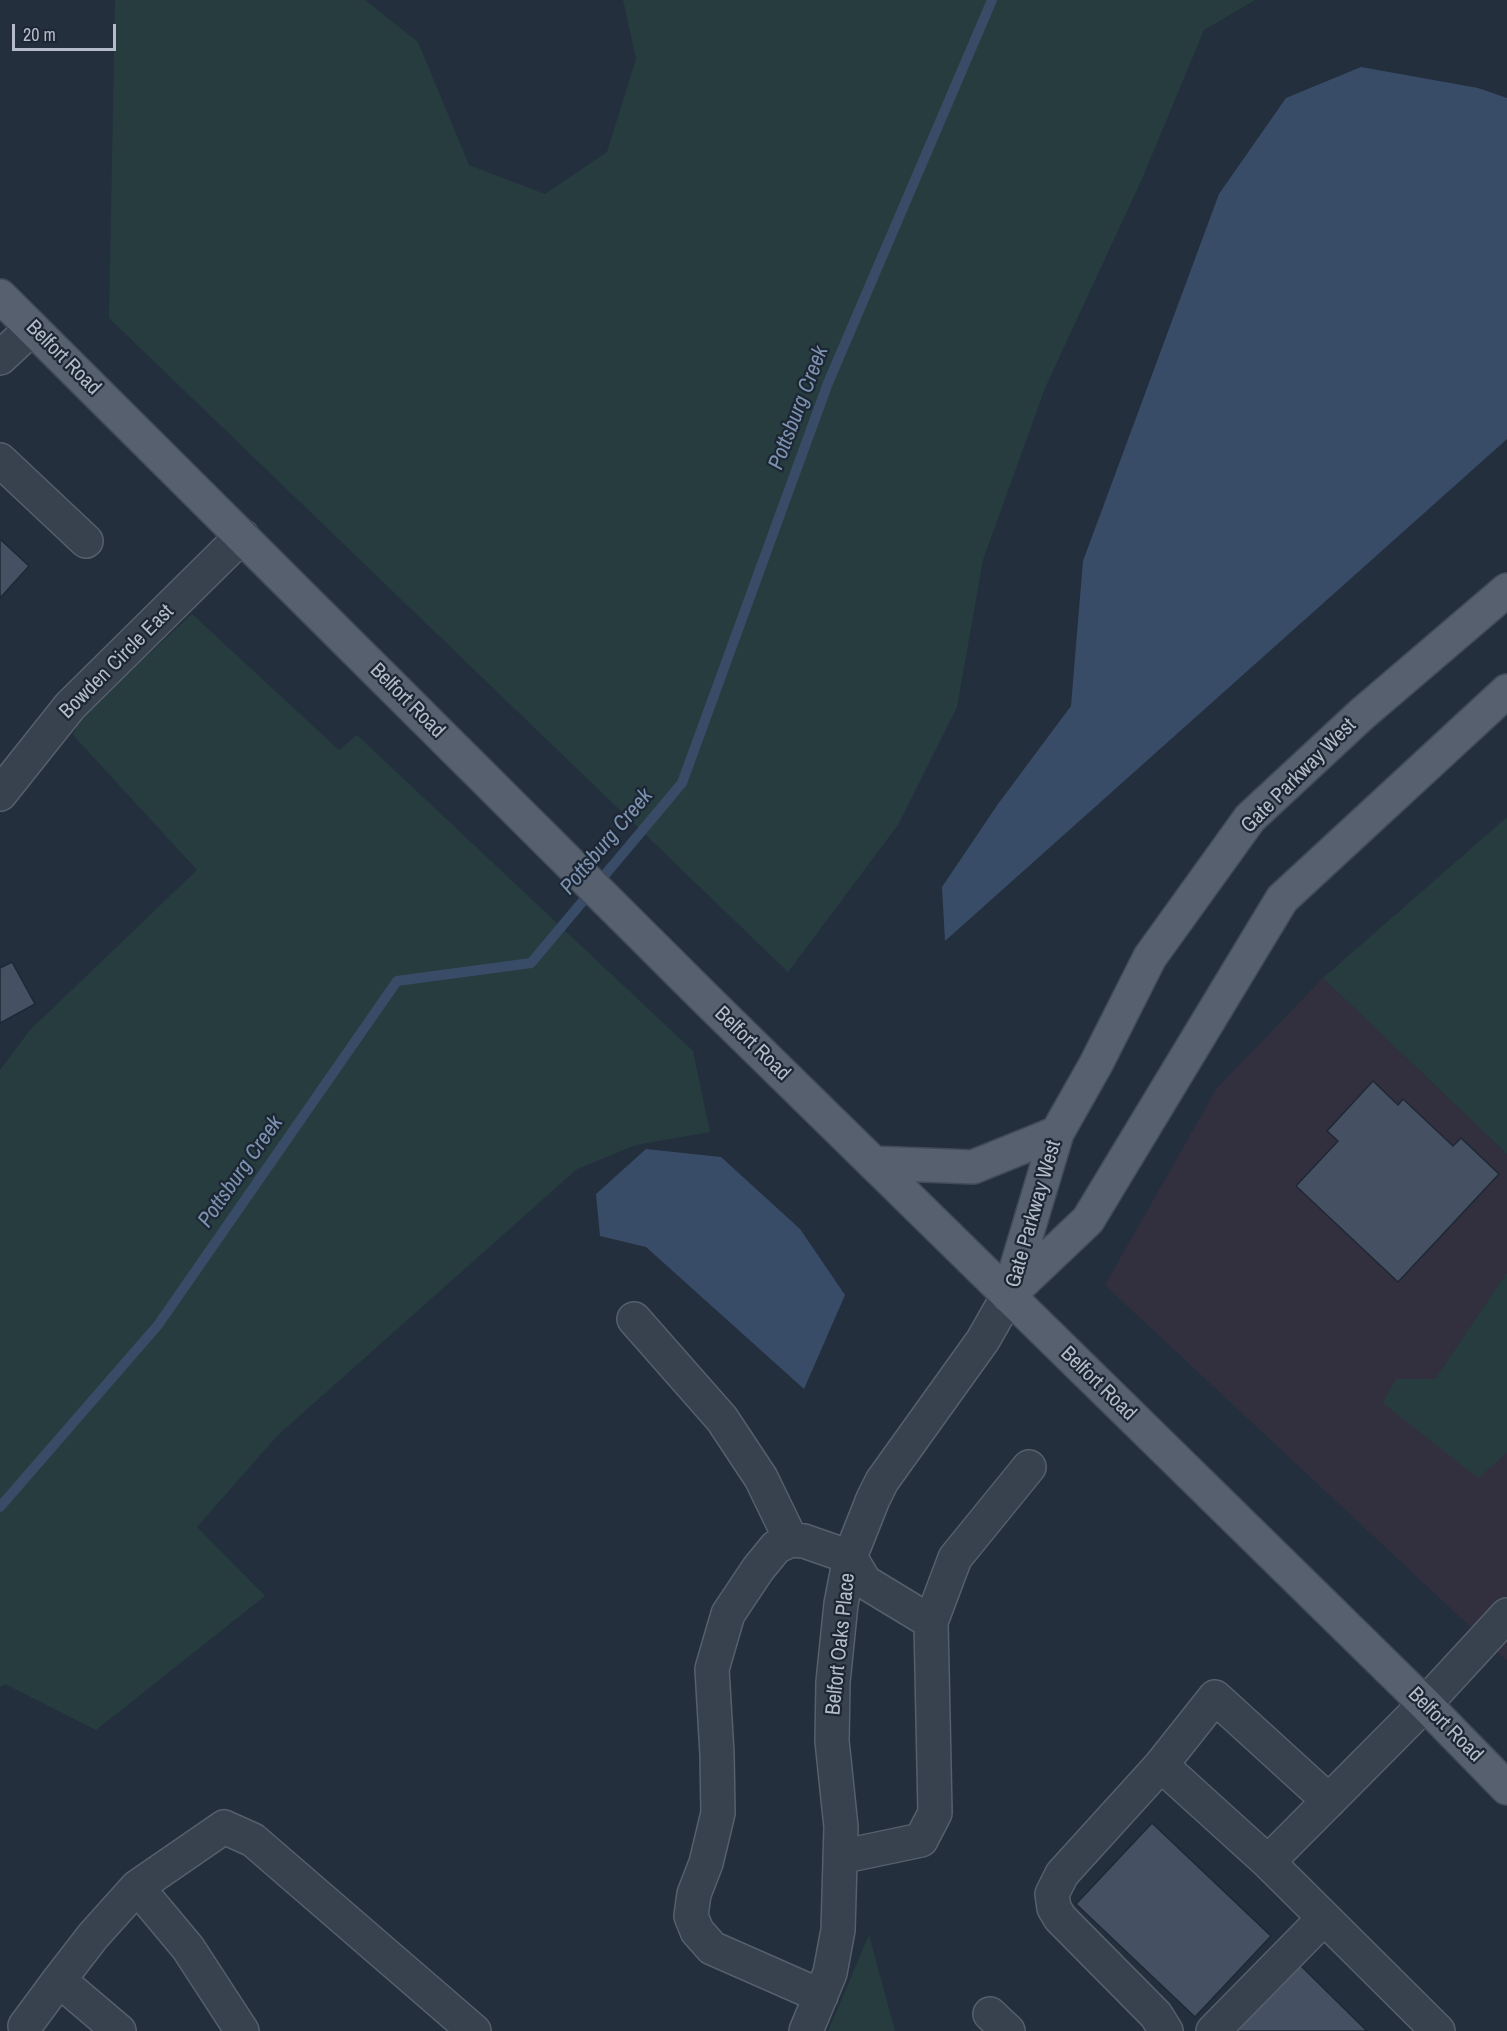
<!DOCTYPE html>
<html>
<head>
<meta charset="utf-8">
<style>
  body { margin:0 }
  #map { position:relative; width:1507px; height:2031px; overflow:hidden; background:#242f3e; font-family:"Archivo Narrow",sans-serif }
  canvas { display:block }
  .scale { position:absolute; left:12px; top:24px; width:104px; height:27px; box-sizing:border-box; border:3px solid #b4bcc9; border-top:0; padding-left:8px; font-size:18px; line-height:21px; white-space:nowrap; color:#b4bcc9; -webkit-text-stroke:4px #1d2633; paint-order:stroke }
</style>
</head>
<body>
<div id="map">
<canvas width="1507" height="2031"></canvas>
<div class="scale">20 m</div>
</div>
<script>
const ctx = document.querySelector('canvas').getContext('2d');
ctx.lineJoin = 'round';
function fillPath(path, color) { ctx.fillStyle = color; ctx.fill(path, 'evenodd'); }
const toPath = rows => new Path2D(rows.map(r => 'M' + r).join(''));
function strokePath(path, color, width, dash) { ctx.strokeStyle = color; ctx.lineWidth = width; ctx.lineCap = dash ? 'butt' : 'round'; ctx.setLineDash(dash || []); ctx.stroke(path); }
function label(font, color, halo, rows, align = 'center') {
  ctx.font = font + ' "Archivo Narrow",sans-serif'; ctx.lineWidth = 4.5; ctx.setLineDash([]); ctx.textBaseline = 'middle'; ctx.strokeStyle = halo; ctx.fillStyle = color; for (const [text, x, y, turn = 0] of rows) {
    ctx.save(); ctx.translate(x, y); ctx.rotate((+turn || 0) * Math.PI / 180); ctx.textAlign = isNaN(turn) ? turn : align; if (halo) ctx.strokeText(text, 0, 0); ctx.fillText(text, 0, 0); ctx.restore();
  }
}
fillPath(toPath([
  [1323,978,1507,1154,1507,1272,1435,1379,1396,1379,1477,1477,1507,1453,1507,1661,1105,1285,1217,1088]
]), '#32303f');
fillPath(toPath([
  [115,0,365,0,418,42,469,165,545,194,607,152,636,59,623,0,1255,0,1204,30,1142,179,1045,388,983,560,957,707,898,825,788,972,109,318],
  [192,614,339,750,357,735,693,1051,710,1132,636,1145,577,1169,278,1435,197,1527,265,1596,96,1730,5,1684,0,1687,0,1070,30,1030,197,870,73,735,81,717],
  [1507,817,1507,1154,1323,978],
  [1507,1272,1507,1453,1478,1478,1383,1403,1396,1379,1435,1379],
  [869,1935,895,2031,828,2031]
]), '#263c3f');
fillPath(toPath([
  [1361,67,1478,88,1507,98,1507,439,945,941,942,887,998,804,1071,706,1083,561,1219,194,1286,98],
  [646,1149,721,1157,800,1229,845,1295,804,1389,646,1247,600,1236,596,1194]
]), '#394c67');
strokePath(toPath([
  [0,1507,158,1325,397,981,531,963,682,783,828,383,992,0]
]), '#394c67', 10);
const building = toPath([
  [0,539,29,566,0,598,0,539],
  [12,962,35,1004,0,1023,0,968,12,962],
  [1373,1081,1398,1105,1403,1099,1453,1146,1461,1138,1499,1174,1398,1282,1296,1186,1338,1141,1327,1131,1373,1081],
  [1152,1823,1271,1936,1195,2017,1076,1904,1152,1823],
  [1298,1963,1367,2031,1231,2031,1298,1963]
]);
fillPath(building, '#455162');
strokePath(building, '#1f2835', 1.5);
const minor = toPath([
  [0,358,32,328],
  [0,460,86,541],
  [0,794,70,706,242,536],
  [634,1319,722,1419,761,1478,791,1540],
  [1161,1765,1268,1862],
  [840,1857,921,1840,935,1813,931,1622,955,1558,1029,1467],
  [137,1887,188,1948,242,2031],
  [59,1980,93,1936,137,1887,224,1827,253,1840,474,2031],
  [821,1996,712,1948,697,1931,691,1916,694,1894,706,1863,718,1813,717,1754,712,1669,728,1614,758,1569,776,1547,791,1540,804,1541,850,1557,865,1582,931,1622],
  [990,2014,1008,2031],
  [25,2026,59,1980,119,2031],
  [806,2031,830,1973,838,1930,841,1827,832,1741,833,1682,841,1604,850,1557,873,1499,882,1481,983,1340,1008,1296],
  [1166,2031,1156,2015,1060,1918,1054,1908,1052,1894,1062,1874,1161,1765,1215,1697,1329,1801],
  [1213,2031,1324,1918],
  [1438,2031,1268,1862,1425,1704,1507,1615]
]);
const major = toPath([
  [0,296,706,999,1425,1704,1507,1788],
  [873,1163,973,1167,1057,1133],
  [1009,1295,1088,1220,1282,899,1507,691],
  [1008,1296,1057,1133,1096,1064,1150,957,1250,818,1362,714,1507,590]
]);
strokePath(minor, '#565f6c', 36);
strokePath(major, '#414a57', 36);
strokePath(minor, '#38414e', 33);
strokePath(major, '#56606e', 33);
label('21px', '#b4bcc9', '#1d2633', [
  ["Belfort Road",63,358,45],
  ["Bowden Circle East",117,662,-45],
  ["Belfort Road",407,701,45],
  ["Gate Parkway West",1299,776,-45],
  ["Belfort Road",752,1044,44],
  ["Gate Parkway West",1034,1214,-74],
  ["Belfort Road",1098,1384,44],
  ["Belfort Oaks Place",841,1644,-84],
  ["Belfort Road",1445,1725,45]
]);
label('italic 22px', '#7c92b1', '#1d2633', [
  ["Pottsburg Creek",799,408,-69],
  ["Pottsburg Creek",607,842,-50],
  ["Pottsburg Creek",241,1172,-55]
]);
</script>
</body>
</html>
